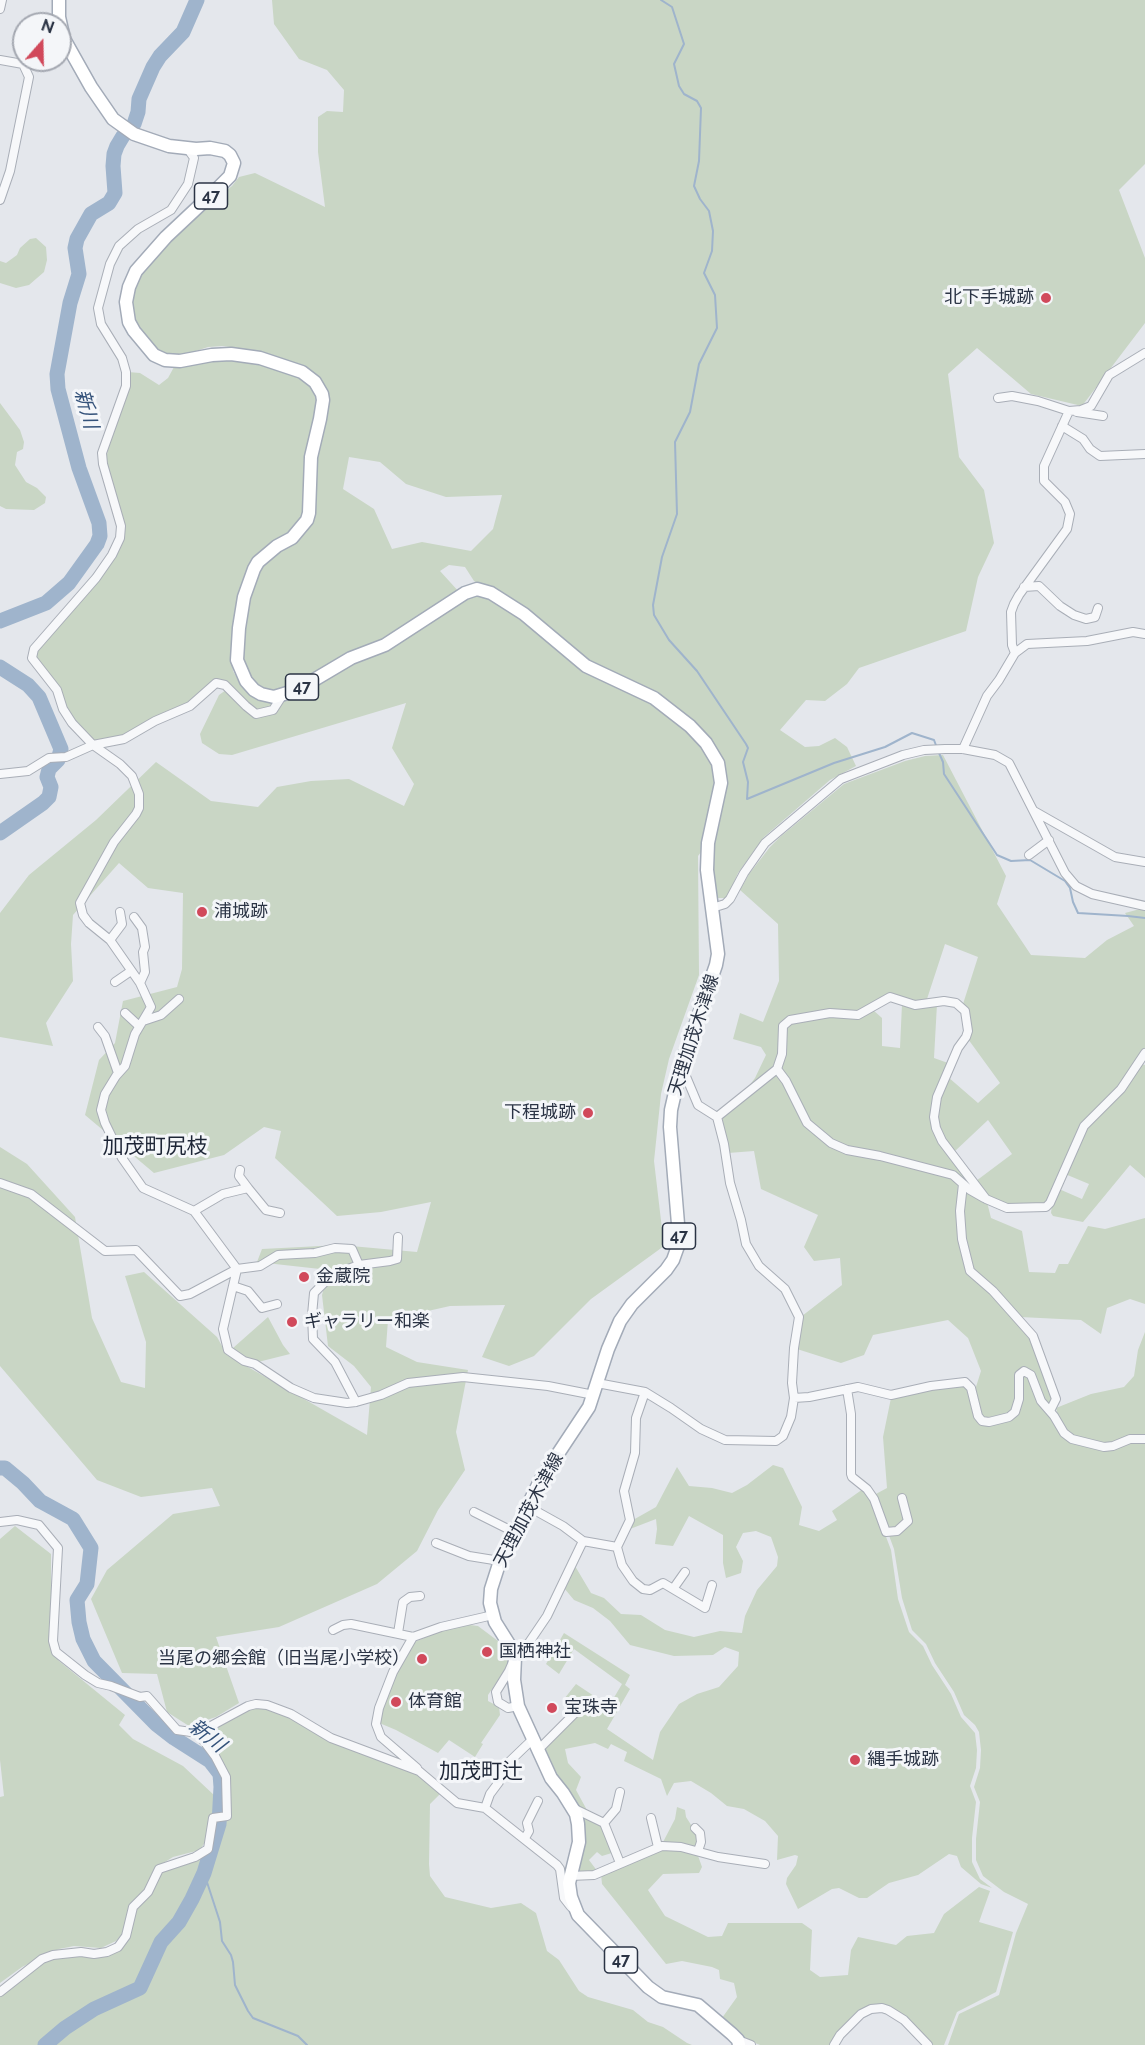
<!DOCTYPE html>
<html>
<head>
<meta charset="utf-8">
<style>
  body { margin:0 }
  #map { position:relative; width:1145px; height:2045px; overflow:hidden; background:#e4e7ec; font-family:Raleway,sans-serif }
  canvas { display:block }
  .north { position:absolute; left:12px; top:12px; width:60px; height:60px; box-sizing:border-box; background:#f4f6f9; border:2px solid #a4a8b1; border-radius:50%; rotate:20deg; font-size:16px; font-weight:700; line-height:24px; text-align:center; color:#2b3445 }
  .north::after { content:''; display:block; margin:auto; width:21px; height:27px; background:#d1495b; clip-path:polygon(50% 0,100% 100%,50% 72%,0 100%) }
</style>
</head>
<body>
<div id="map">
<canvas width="1145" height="2045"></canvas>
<div class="north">N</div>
</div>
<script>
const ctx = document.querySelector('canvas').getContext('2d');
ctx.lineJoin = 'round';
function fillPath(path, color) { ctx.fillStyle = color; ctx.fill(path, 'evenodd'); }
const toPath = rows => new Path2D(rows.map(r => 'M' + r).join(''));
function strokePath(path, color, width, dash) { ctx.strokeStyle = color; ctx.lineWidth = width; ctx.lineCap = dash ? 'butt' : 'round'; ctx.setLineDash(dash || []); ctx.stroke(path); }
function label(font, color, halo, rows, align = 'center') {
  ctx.font = font + ' Raleway,"Noto Sans JP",sans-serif'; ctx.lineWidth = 6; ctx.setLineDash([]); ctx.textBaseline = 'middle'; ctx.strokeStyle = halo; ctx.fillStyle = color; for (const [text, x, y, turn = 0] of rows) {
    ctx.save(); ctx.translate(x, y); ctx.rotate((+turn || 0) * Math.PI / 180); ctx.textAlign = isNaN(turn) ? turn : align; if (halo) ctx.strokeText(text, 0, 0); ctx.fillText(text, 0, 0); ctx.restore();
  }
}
fillPath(toPath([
  [272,0,1145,0,1145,164,1119,190,1145,258,1145,323,1082,406,1031,394,977,348,948,374,959,457,984,490,994,543,978,577,966,631,859,668,847,684,825,701,806,700,780,730,805,747,819,746,835,738,847,747,856,766,830,780,764,837,738,873,727,898,717,898,712,857,713,843,727,780,722,762,712,742,592,666,474,581,465,567,449,565,440,571,460,593,383,642,299,683,271,692,260,689,246,673,241,652,249,598,257,574,262,566,268,560,301,537,313,518,315,511,316,460,328,405,307,368,266,353,223,346,208,347,184,355,161,354,153,349,138,327,131,305,134,285,151,259,212,202,232,186,239,177,255,173,325,207,318,152,318,117,327,111,343,112,344,90,327,70,299,59,274,24],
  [349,457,380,462,406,484,446,497,502,495,493,529,471,551,422,542,392,549,374,509,343,489],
  [36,238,46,247,47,260,44,272,29,285,16,288,0,283,0,261,6,263,17,255,20,248,30,239],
  [226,359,252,360,292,372,308,383,317,399,302,516,286,536,271,542,255,556,251,562,243,585,232,660,233,671,238,680,250,694,266,702,284,700,298,695,470,594,480,593,637,692,689,731,700,744,712,764,715,788,701,852,698,856,699,975,669,1059,661,1094,654,1161,664,1246,591,1299,534,1356,509,1366,482,1357,505,1305,450,1306,388,1320,386,1347,417,1362,468,1370,456,1432,465,1470,438,1510,417,1551,377,1584,279,1627,216,1637,239,1703,216,1717,189,1726,167,1712,157,1674,122,1673,91,1599,107,1570,173,1514,220,1506,212,1488,141,1497,97,1480,0,1366,0,1147,27,1164,75,1217,92,1318,121,1382,145,1388,146,1342,125,1276,144,1272,217,1337,227,1355,367,1435,371,1387,354,1366,328,1346,322,1295,329,1270,257,1262,262,1249,340,1245,417,1252,431,1202,381,1212,337,1216,275,1158,281,1131,264,1127,224,1155,154,1173,85,1115,99,1060,115,1043,123,1001,177,987,182,969,183,893,148,888,119,863,73,915,71,944,73,981,46,1023,53,1046,0,1037,0,913,29,875,96,820,156,762,211,801,258,807,277,787,311,781,349,779,404,806,414,784,392,748,406,703,232,755,219,754,202,743,200,734,219,695,226,690,221,681,198,698,124,737,94,743,73,720,34,655,41,643,91,588,121,544,105,462,128,372,140,373,159,385,168,378,174,367],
  [0,403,20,430,24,442,23,449,17,452,15,465,26,482,37,488,46,497,45,503,34,510,6,509,0,506],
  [943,755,1006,876,997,904,1031,955,1085,958,1107,940,1134,926,1125,913,1140,909,1145,910,1145,1048,1119,1088,1085,1120,1048,1202,1045,1204,1008,1205,988,1197,976,1181,1012,1154,988,1120,954,1152,938,1127,937,1108,948,1077,978,1103,1000,1083,968,1039,967,1010,963,1004,978,957,945,944,926,1002,916,1002,894,995,857,1013,789,1017,784,1020,779,1031,779,1054,774,1067,746,1090,755,1078,766,1055,761,1047,733,1039,740,1013,763,1022,779,981,778,924,740,890,749,874,770,847,780,837,844,784,905,761,925,756],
  [902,1004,937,1004,934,1058,948,1063,931,1117,977,1192,959,1177,847,1148,832,1141,813,1127,779,1067,784,1032,790,1022,873,1010,882,1018,882,1046,900,1048],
  [1142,1064,1145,1065,1145,1178,1130,1165,1083,1222,1053,1216,1051,1213,1052,1205,1059,1189,1082,1199,1089,1184,1065,1174,1086,1128],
  [777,1074,784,1082,804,1124,830,1145,952,1178,958,1183,957,1211,959,1239,967,1273,986,1288,1030,1338,1053,1399,1051,1405,1048,1405,1040,1394,1034,1373,1028,1369,1022,1368,1016,1375,1015,1402,1012,1411,1008,1414,984,1418,981,1415,975,1390,981,1371,968,1338,948,1320,873,1335,864,1355,841,1363,797,1349,802,1316,842,1285,840,1258,814,1261,804,1247,818,1215,761,1189,754,1151,728,1153,722,1119,746,1096],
  [967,1191,979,1200,987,1202,991,1218,1022,1231,1029,1272,1055,1273,1059,1264,1068,1264,1088,1226,1105,1229,1145,1218,1145,1304,1130,1299,1107,1308,1101,1334,1081,1320,1020,1317,974,1273,965,1239,963,1211,964,1192],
  [268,1317,283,1345,290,1354,258,1362,243,1356,233,1348],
  [1145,1332,1145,1436,1129,1436,1108,1444,1081,1440,1066,1431,1060,1423,1056,1408,1091,1394,1124,1387,1134,1376,1138,1350],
  [1022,1374,1029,1376,1038,1403,1079,1445,1104,1450,1130,1441,1145,1441,1145,2045,948,2045,959,2014,999,1995,1016,1933,1028,1904,1004,1892,983,1876,976,1860,976,1839,980,1802,974,1787,980,1768,981,1750,979,1732,975,1725,964,1715,954,1692,935,1663,926,1644,912,1630,902,1598,894,1549,874,1495,887,1488,883,1437,891,1398,911,1393,964,1385,967,1386,978,1421,1011,1419],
  [773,1465,783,1468,802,1507,799,1525,819,1531,837,1520,832,1511,863,1489,871,1497,891,1550,898,1599,909,1632,923,1646,932,1665,951,1694,961,1717,975,1733,977,1750,976,1768,970,1786,976,1802,972,1838,972,1862,980,1879,992,1888,981,1884,961,1867,957,1856,949,1854,918,1875,889,1883,867,1898,859,1898,839,1888,832,1889,798,1909,786,1884,787,1878,796,1865,798,1856,795,1855,777,1860,778,1836,765,1821,744,1809,727,1806,711,1793,691,1781,674,1783,667,1796,661,1779,624,1761,627,1752,611,1744,608,1749,595,1743,565,1749,568,1763,581,1777,576,1790,588,1812,576,1807,554,1776,542,1752,580,1711,564,1699,576,1684,609,1706,622,1684,574,1649,559,1674,546,1664,564,1633,630,1675,625,1685,630,1689,607,1729,653,1760,660,1732,679,1704,697,1694,719,1687,738,1666,739,1652,725,1647,713,1655,674,1656,630,1645,610,1621,593,1608,574,1600,564,1588,575,1566,591,1593,604,1598,621,1614,641,1615,665,1630,694,1637,720,1631,742,1633,745,1616,757,1590,777,1566,778,1557,771,1537,756,1531,743,1533,736,1547,743,1561,741,1573,726,1578,723,1563,723,1535,689,1516,673,1546,655,1544,657,1529,656,1519,630,1529,633,1520,656,1507,677,1467,689,1486,712,1488,732,1493,747,1485],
  [15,1526,51,1554,51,1647,59,1661,125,1715,119,1725,133,1739,183,1766,215,1796,224,1810,220,1818,211,1821,205,1842,200,1850,173,1857,157,1867,124,1932,116,1941,101,1948,74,1946,59,1949,22,1967,0,1983,0,1797,4,1796,0,1760,0,1539],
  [470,1625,478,1626,502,1644,509,1658,506,1668,488,1695,488,1701,499,1707,500,1715,481,1743,483,1744,475,1757,449,1740,438,1753,396,1730,377,1722,396,1672,412,1643,451,1627],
  [257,1707,266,1708,289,1717,330,1741,418,1774,440,1794,430,1804,429,1864,430,1876,445,1897,491,1908,521,1903,536,1913,547,1951,559,1960,579,1991,588,1997,633,2010,648,2022,663,2027,687,2043,692,2045,0,2045,0,1990,24,1972,60,1953,101,1953,120,1945,136,1909,161,1870,204,1854,216,1824,224,1823,229,1812,227,1774,205,1741,206,1733,249,1709],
  [677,1807,685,1810,686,1817,695,1831,698,1839,696,1848,662,1844,675,1819],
  [580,1813,602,1824,615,1852,602,1856,597,1852,589,1860,598,1872,579,1875,576,1871],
  [663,1848,697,1853,702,1867,699,1873,663,1874,648,1890,665,1916,708,1937,722,1936,728,1923,802,1923,812,1930,810,1970,820,1977,848,1975,851,1950,858,1937,896,1945,907,1936,934,1933,944,1914,979,1887,990,1891,979,1922,1013,1932,996,1992,957,2012,944,2045,932,2045,906,2018,870,2007,831,2045,760,2045,743,2038,722,2018,737,1997,734,1983,720,1979,719,1970,712,1967,682,1961,666,1964,602,1884,601,1874]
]), '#c9d6c5');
strokePath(toPath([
  [661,0,672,7,684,44,674,64,679,86,684,94,697,101,701,108,699,161,694,186,700,199,709,211,713,231,712,251,704,273,715,295,717,328,699,364,690,412,675,442,677,514,662,557,653,605,654,615,669,640,697,671,746,744,748,748,743,762,748,782,747,799,834,763,885,747,912,733,934,740,937,748],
  [939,753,943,762,944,774,997,855,1011,861,1030,860,1065,881,1070,888,1073,902,1078,913,1128,916,1145,918],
  [204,1873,220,1922,222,1941,231,1955,233,1962,235,1985,248,2011,253,2018,298,2036,307,2045]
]), '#9fb4cc', 2);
strokePath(toPath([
  [134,124,138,112,139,99,153,67,160,56,183,32,197,0],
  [0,621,46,603,69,583,97,544,100,536,99,523,79,468,58,389,57,374,70,303,79,274,75,248,77,239,91,214,109,203,115,193,113,166,114,154,117,146,123,136],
  [0,667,28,685,39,697,61,749,58,760,49,769,47,777,51,787,49,797,43,803,0,833],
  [0,1468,5,1468,23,1483,40,1501,73,1519,91,1548,87,1584,77,1600,79,1622,83,1639,94,1661,156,1724,174,1738,210,1761,220,1774,221,1787,219,1824,204,1873,192,1899,179,1922,161,1942,140,1988,94,2009,65,2028,45,2045]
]), '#9fb4cc', 15);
const minor = toPath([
  [0,9,2,0],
  [0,60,23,64,29,77,10,171,0,200],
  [187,148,194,158,188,184,171,210,138,229,119,246,110,264,98,308,101,324,122,358,126,372,126,386,102,453,103,464,121,526,120,538,112,555,96,578,34,649,32,658,57,690,63,709,72,723,93,745,120,764,132,776,139,794,139,808,136,814,114,842,80,903,83,915,89,923,110,940,140,983,151,1007,135,1034,125,1066,116,1076,105,1094,101,1110,105,1123,122,1158,143,1188,194,1211,237,1269],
  [998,398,1012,396,1038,401,1069,411,1044,466,1044,481,1065,502,1070,514,1067,529,1019,595,1014,604,1011,612,1012,645,1015,653],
  [1069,411,1081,410,1091,406,1109,375,1145,353],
  [1077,412,1103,416],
  [1062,426,1083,439,1090,449,1100,456,1145,454],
  [1024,587,1039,586,1060,606,1074,615,1086,619,1095,617,1098,608],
  [963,749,987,696,999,680,1015,653,1027,644,1087,641,1133,632,1145,634],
  [0,774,28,771,49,758,66,757,93,745,124,739,155,721,190,706,216,683,225,685,246,706,256,714,273,710,282,696],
  [1034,811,1115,857,1145,862],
  [1029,855,1049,840],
  [712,908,725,904,730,899,744,873,765,843,841,779,903,755,924,750,945,749,963,749,995,755,1009,763,1065,873,1076,886,1092,894,1145,906],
  [134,917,142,928,145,947,143,952,145,972,140,983],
  [110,940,122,924,120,912],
  [115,982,131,971],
  [125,1013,139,1026],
  [143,1021,161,1015,179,999],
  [98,1027,105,1036,118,1073],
  [777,1069,786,1081,807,1123,831,1143,847,1150,880,1156,953,1175,970,1190,984,1198],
  [717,1117,777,1069,782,1054,783,1026,790,1020,830,1013,858,1015,890,997,915,1005,944,1001,956,1003,965,1011,968,1031,966,1037,958,1048,937,1097,934,1117,936,1128,942,1141,986,1199,1007,1208,1046,1207,1050,1203,1084,1126,1121,1089,1145,1053],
  [240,1170,239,1176,248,1188],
  [0,1183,31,1194,105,1251,136,1250,180,1296,190,1294,237,1269,260,1266,278,1255,315,1253,335,1248,352,1249,359,1265],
  [963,1184,960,1211,962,1239,970,1271,993,1291,1033,1336,1056,1399,1050,1411],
  [194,1211,223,1194,248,1188,266,1210,280,1213],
  [237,1269,223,1329,228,1350,244,1361,255,1364,291,1388,314,1398,347,1403,356,1402,381,1395,408,1383,463,1377,548,1386,594,1395],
  [233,1286,248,1291,262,1308,277,1304],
  [597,1383,645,1392,671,1408,701,1429,725,1440,776,1441,783,1436,791,1417,794,1398,792,1383,794,1348,799,1317,785,1289,759,1266,746,1244,741,1220,730,1183,724,1144,717,1117,698,1105,682,1067],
  [847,1389,851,1414,851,1474,852,1477,867,1489,874,1499,886,1532,897,1531,908,1521,902,1498],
  [794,1398,809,1397,858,1387,891,1395,931,1386,965,1382,971,1388,978,1416,982,1421,989,1422,1009,1417,1015,1412,1019,1399,1019,1375,1024,1371,1031,1375,1041,1401,1054,1416,1064,1433,1072,1439,1104,1447,1113,1446,1130,1439,1145,1439],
  [356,1402,335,1362,313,1339,312,1315,314,1293,327,1280,337,1273,359,1265,390,1261,397,1259,398,1237],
  [527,1506,563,1526,583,1541,617,1547,630,1520,624,1491,635,1453,636,1418,645,1392],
  [474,1512,514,1532],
  [0,1522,17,1520,39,1525,58,1548,53,1641,56,1652,85,1675,98,1683,111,1686,140,1697,147,1696,177,1730,198,1733,248,1706,256,1704,267,1705,291,1714,331,1738,419,1771,457,1803,485,1808,490,1794,499,1782,509,1762,534,1738],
  [436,1543,469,1556,500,1561],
  [617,1547,622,1565,633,1581,643,1589,650,1590,663,1583,705,1608,712,1585],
  [673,1589,685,1572],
  [333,1630,343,1625,351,1624,413,1637,441,1627,493,1615],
  [398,1633,403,1602,410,1597,420,1596],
  [413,1637,393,1672,379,1708,376,1724,381,1737,417,1768],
  [518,1706,508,1708,498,1702,496,1692,509,1671,515,1657,526,1647,547,1616,583,1541],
  [538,1750,581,1707],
  [485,1808,557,1865,560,1869,564,1898,571,1907],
  [573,1808,604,1823,620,1863],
  [651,1818,658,1847],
  [604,1823,616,1809,620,1792],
  [695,1828,700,1833,701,1842,698,1851],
  [525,1838,529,1831,527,1823,538,1801],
  [570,1876,594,1875,662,1846,681,1847,718,1857,765,1864],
  [0,1992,42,1959,53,1955,81,1952,94,1954,107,1952,118,1947,126,1936,133,1907,148,1892,159,1869,195,1857,208,1849,213,1818,227,1816,226,1777,215,1756,198,1733],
  [738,2040,751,2045],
  [834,2045,840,2035,861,2014,871,2009,882,2008,888,2010,904,2020,928,2045]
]);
const primary = toPath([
  [59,0,59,17,64,39,91,87,113,119,134,134,169,146,196,149,210,148,225,151,230,155,234,163,230,176,215,191,166,237,136,271,129,287,126,302,129,322,134,331,154,355,165,360,180,361,212,355,231,354,260,358,302,372,315,382,322,394,323,400,320,419,311,457,309,513,307,520,292,538,277,546,258,562,254,569,244,597,239,628,237,660,246,681,254,690,261,694,274,697,297,690,351,658,385,645,465,593,477,589,491,593,524,614,586,666,654,698,690,726,706,743,718,763,721,783,708,843,707,870,718,954,716,965,681,1066,671,1110,670,1127,679,1236,678,1246,673,1260,666,1270,632,1304,620,1321,608,1349,589,1407,540,1481,500,1561,491,1589,490,1603,495,1622,512,1649,515,1657,514,1680,518,1706,551,1778,563,1793,576,1814,578,1824,579,1842,569,1883,571,1897,578,1915,648,1987,662,1997,698,2005,732,2034,738,2040,739,2045]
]);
strokePath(minor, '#a9aeb7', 10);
strokePath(primary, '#a3abb8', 15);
strokePath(minor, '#f7f8fa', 8);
strokePath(primary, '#fff', 12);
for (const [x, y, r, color] of [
  [1046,298,6,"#d1495b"],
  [202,912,6,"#d1495b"],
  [588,1113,6,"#d1495b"],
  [304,1277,6,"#d1495b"],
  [292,1322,6,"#d1495b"],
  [487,1652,6,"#d1495b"],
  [422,1659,6,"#d1495b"],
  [396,1702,6,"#d1495b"],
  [552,1708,6,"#d1495b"],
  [855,1760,6,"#d1495b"]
]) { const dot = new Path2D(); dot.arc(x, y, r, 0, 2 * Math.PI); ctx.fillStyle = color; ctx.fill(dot); strokePath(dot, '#f4f6f9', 2); }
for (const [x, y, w] of [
  [211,196,33],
  [302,687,33],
  [679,1236,33],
  [621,1960,33]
]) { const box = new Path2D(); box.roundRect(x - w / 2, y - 13, w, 26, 4.5); ctx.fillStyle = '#f4f6f9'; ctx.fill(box); strokePath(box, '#2b3445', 1.5); }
label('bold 16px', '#2b3445', null, [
  ["47",211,196],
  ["47",302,687],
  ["47",679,1236],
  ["47",621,1960]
]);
label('18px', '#2b3445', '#f4f6f9', [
  ["北下手城跡",1034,298,"right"],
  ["浦城跡",214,912],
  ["下程城跡",576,1113,"right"],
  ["金蔵院",316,1277],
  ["ギャラリー和楽",304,1322],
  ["国栖神社",499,1652],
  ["当尾の郷会館（旧当尾小学校）",410,1659,"right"],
  ["体育館",408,1702],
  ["宝珠寺",564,1708],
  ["縄手城跡",867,1760]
], 'left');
label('18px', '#2b3445', '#f4f6f9', [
  ["天理加茂木津線",694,1035,-72],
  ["天理加茂木津線",529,1510,-62]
]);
label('italic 20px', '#34527a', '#f4f6f9', [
  ["新川",86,409,75],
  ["新川",207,1736,38]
]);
label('21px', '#1d2536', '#f4f6f9', [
  ["加茂町尻枝",155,1147],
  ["加茂町辻",481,1772]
]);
</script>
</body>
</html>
